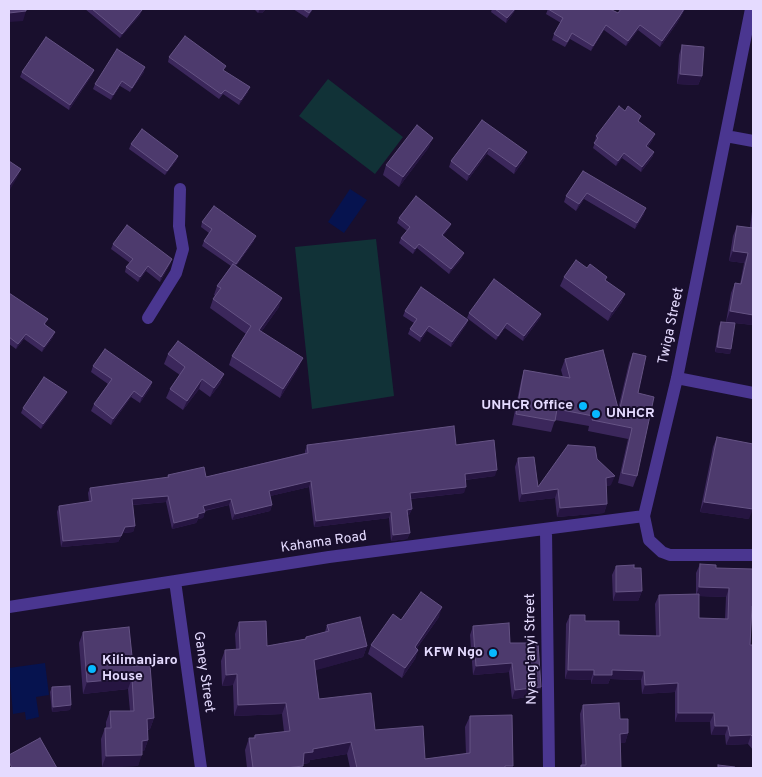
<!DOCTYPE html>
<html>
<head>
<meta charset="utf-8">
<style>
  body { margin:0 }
  #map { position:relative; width:762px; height:777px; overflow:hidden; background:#190f2d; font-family:Overpass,sans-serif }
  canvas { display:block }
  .frame { position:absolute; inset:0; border:10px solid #e5dbff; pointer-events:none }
</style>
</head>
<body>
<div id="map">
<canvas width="762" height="777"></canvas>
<div class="frame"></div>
</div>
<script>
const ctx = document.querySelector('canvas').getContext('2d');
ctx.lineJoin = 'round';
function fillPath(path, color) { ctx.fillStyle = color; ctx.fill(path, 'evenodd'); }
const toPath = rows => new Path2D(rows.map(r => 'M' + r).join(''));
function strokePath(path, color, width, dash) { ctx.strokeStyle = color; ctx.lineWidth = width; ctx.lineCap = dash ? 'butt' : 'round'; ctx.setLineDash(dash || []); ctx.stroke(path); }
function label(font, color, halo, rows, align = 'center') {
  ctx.font = font + ' Overpass,sans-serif'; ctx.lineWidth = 4; ctx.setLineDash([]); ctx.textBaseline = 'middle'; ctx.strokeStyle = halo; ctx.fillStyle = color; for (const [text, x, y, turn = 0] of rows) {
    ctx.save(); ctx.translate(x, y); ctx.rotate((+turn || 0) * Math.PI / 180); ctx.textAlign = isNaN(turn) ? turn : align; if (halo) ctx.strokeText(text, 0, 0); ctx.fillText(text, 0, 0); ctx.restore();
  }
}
fillPath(toPath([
  [328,79,403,137,375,174,299,116],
  [376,239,394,396,312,409,295,247]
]), '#113237');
fillPath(toPath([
  [350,189,367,200,344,233,328,222],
  [45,663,49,695,36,697,39,717,26,720,25,712,13,714,9,668]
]), '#06134f');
strokePath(toPath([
  [751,9,677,378,644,516,649,540,662,552,670,555,753,555],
  [726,136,753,141],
  [148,318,176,273,183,249,179,226,180,189],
  [677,378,753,393],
  [546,530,549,768],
  [175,581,201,768],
  [9,607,329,557,644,516]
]), '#4a3690', 12);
fillPath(toPath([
  [85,9,140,9,140,15,120,38],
  [254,9,266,9,262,13,258,13],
  [293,9,313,9,307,18],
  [492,9,515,9,514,12,506,23,491,12],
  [548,9,618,13,621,9,685,9,677,23,660,47,638,30,626,46,604,30,591,51,570,39,565,47,552,40,554,34,561,23,546,14],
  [682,45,702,76,698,85,677,84,679,55],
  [169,57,224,71,248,92,239,105,223,94,219,99,168,62],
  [94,70,92,75,69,110,20,77,22,72],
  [144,72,130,92,120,86,111,100,93,89,95,84],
  [482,120,525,158,514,174,487,154,467,181,449,167,451,161],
  [639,122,653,139,648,147,653,156,641,172,622,158,616,166,593,148,595,142,595,141,596,136],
  [131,144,178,156,176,161,165,175,129,149],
  [429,147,399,187,383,175,386,165],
  [583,171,644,214,635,229,584,199,576,211,564,202,566,196],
  [753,203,753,325,726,322,731,293,735,283,740,284,744,263,729,261,733,236,737,226,750,228],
  [399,218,451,224,449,228,443,236,462,258,449,274,417,248,413,254,399,243,401,238,407,231,397,223],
  [202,222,254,241,236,266,279,307,261,332,299,367,280,398,229,365,232,356,246,334,210,308,213,299,215,296,214,295,217,286,231,266,202,246,204,241,209,233,201,227],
  [113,244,172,259,170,264,160,282,146,271,138,282,125,272,126,267,130,263,111,249],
  [587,268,625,294,621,303,608,321,560,286,564,277],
  [9,293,46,324,45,325,53,337,42,352,24,339,16,349,9,344],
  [405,311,468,320,466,325,451,347,427,331,420,342,408,334,410,329,414,323,403,316],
  [469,313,541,314,540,318,523,341,505,328,496,340,467,318],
  [721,322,731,349,730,354,715,352,719,326],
  [633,353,638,393,637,476,633,487,618,483,628,439,588,431,589,426,555,420,551,432,512,425,521,381,524,370,563,377,561,370,565,359,618,409,629,363],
  [168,354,224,374,220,384,210,397,199,389,183,410,166,398,170,389,180,375,164,364],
  [93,366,152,382,150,388,140,403,131,397,111,425,91,411,94,404,108,384,91,372],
  [65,397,41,429,21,413,23,408],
  [717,437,749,519,700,512,713,447],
  [307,445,456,445,495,476,465,480,464,493,410,499,412,509,409,515,408,515,410,533,407,539,391,541,389,518,314,527,309,487,270,496,272,505,270,511,232,520,229,505,205,511,203,518,198,519,196,523,172,529,166,502,133,505,135,526,133,532,123,533,118,542,61,547,57,512,59,506,89,502,88,493,90,488,167,478,168,475,206,477,305,453,305,451],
  [518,458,538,487,597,459,611,485,606,486,607,504,604,513,557,517,555,498,519,502,515,467],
  [700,564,716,568,752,615,750,645,753,645,753,750,748,744,726,745,725,735,711,735,710,722,675,722,675,692,642,694,641,680,610,679,608,684,591,684,591,680,565,679,566,624,570,615,619,635,656,636,655,604,659,595,696,594,696,573],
  [699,596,726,597,725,619,699,618],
  [616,566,634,568,642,591,638,601,613,601,612,575],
  [439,617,417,648,418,650,415,659,402,678,368,654,371,645,401,620],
  [239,622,267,646,305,639,306,637,325,632,327,625,367,646,363,657,315,670,319,699,425,759,466,754,465,727,470,716,512,768,350,768,347,754,310,760,309,763,303,764,302,768,247,768,245,750,249,738,253,738,255,735,284,732,282,714,234,716,233,685,222,686,221,661,225,650,236,650,235,634],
  [473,626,510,643,541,687,538,696,512,699,509,672,473,675,470,635],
  [83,632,133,666,154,718,150,729,148,730,148,740,144,751,142,751,138,766,102,767,101,739,105,728,106,728,106,722,110,711,130,711,128,689,83,694,79,643],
  [52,687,71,705,70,710,52,712,50,692],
  [583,705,620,719,628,733,625,743,621,743,621,768,580,768,581,765,582,765,580,714]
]), '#3b275b');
fillPath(toPath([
  [260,9,266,9,262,13,258,13],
  [515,9,514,12,506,23,507,18],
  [684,9,685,9,677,23,660,47,662,41],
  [142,10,140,15,120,38,122,34],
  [26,11,23,21,9,22,9,13],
  [606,25,604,30,591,51,593,46],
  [640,25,638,30,626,46,628,41],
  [145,67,144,72,130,92,132,88],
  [94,70,92,75,69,110,70,105],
  [680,74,702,76,698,85,677,84],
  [122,81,120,86,111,100,113,95],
  [250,87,248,92,239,105,241,100],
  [655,134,653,139,645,151,646,146],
  [433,138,429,147,399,187,403,177],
  [489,148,487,154,467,181,469,175],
  [527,152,525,158,514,174,516,167],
  [654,152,653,156,641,172,642,167],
  [624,153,622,158,616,166,618,161],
  [178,156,176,161,165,175,167,171],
  [21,169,17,178,9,191,9,186],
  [587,193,584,199,576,211,579,204],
  [646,208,644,214,635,229,637,223],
  [451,224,449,228,440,240,442,235],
  [256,236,254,241,234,268,236,264],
  [419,244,417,248,413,254,415,249],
  [733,251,748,253,744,263,729,261],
  [464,253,462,258,449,274,451,269],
  [172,259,170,264,160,282,161,277],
  [148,266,146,271,138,282,140,277],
  [625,294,621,303,608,321,612,312],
  [282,298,279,307,256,339,259,330],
  [730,311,753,315,753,325,726,322],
  [541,314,540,318,523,341,524,336],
  [468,320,466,325,451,347,452,342],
  [507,323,505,328,496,340,498,336],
  [429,326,427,331,420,342,421,337],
  [55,332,53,337,42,352,44,347],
  [26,334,24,339,16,349,18,344],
  [717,347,731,349,730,354,715,352],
  [303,358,299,367,280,398,283,389],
  [224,374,220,384,210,397,214,388],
  [202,379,199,389,183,410,187,401],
  [152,382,150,388,140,403,142,397],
  [134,391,131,397,111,425,113,419],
  [67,392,65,397,41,429,43,424],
  [497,470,495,476,463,480,465,474],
  [615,476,611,485,602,487,606,478],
  [311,481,309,487,266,497,269,491],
  [466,487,464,493,408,499,410,493],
  [558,489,555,498,519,502,522,494],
  [168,496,166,502,130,505,132,499],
  [231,499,229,505,201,511,203,506],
  [704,502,753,509,749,519,700,512],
  [607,504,604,513,557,517,560,508],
  [272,505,270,511,232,520,235,514],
  [412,509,409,515,405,516,407,510],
  [205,512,203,518,198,519,196,523,172,529,174,523,198,514],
  [391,512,389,518,314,527,316,521],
  [135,526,133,532,123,533,118,542,61,547,63,541,125,527],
  [410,533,407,539,391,541,393,535],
  [699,587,729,588,726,597,696,596],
  [642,591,638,601,613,601,616,592],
  [752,606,753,606,753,616,749,615],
  [442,607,439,617,411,656,415,647],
  [367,646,363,657,310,672,314,660],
  [418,650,415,659,402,678,405,668],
  [512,663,509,672,473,675,476,666],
  [568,670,594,670,591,680,565,679],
  [612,670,644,671,641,680,610,679,608,684,591,684,594,675],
  [237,674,233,685,222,686,226,675],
  [132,678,128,689,83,694,87,682],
  [678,683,675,692,642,694,645,685],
  [541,687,538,696,512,699,515,690],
  [286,703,282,714,234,716,238,705],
  [71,705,70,710,52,712,53,707],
  [678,713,714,713,710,722,675,722],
  [154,718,150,729,143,730,147,719],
  [715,726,728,726,725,735,711,735],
  [628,733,625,743,617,743,620,734],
  [751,735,748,744,726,745,730,736],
  [148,740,144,751,138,752,142,741],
  [351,742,347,754,310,760,309,763,300,764,304,753,313,749],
  [142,755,138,766,102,767,106,756],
  [303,766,302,768,286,768],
  [505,766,513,766,512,768,504,768]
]), '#261541');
const building = toPath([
  [9,9,26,9,26,11,9,13,9,9],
  [92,9,140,9,142,10,122,34,92,9],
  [303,9,312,9,309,13,303,9],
  [495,9,515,9,507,18,495,9],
  [548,9,610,9,618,13,621,9,684,9,679,17,662,41,640,25,628,41,606,25,593,46,572,33,567,42,554,34,563,18,548,9],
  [185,36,226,66,223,70,250,87,241,100,225,90,221,94,169,57,185,36],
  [46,37,94,70,70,105,22,72,46,37],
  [682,45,704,47,702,76,680,74,682,45],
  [117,49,145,67,132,88,122,81,113,95,95,84,117,49],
  [619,106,625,111,628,106,641,116,638,121,655,134,646,146,654,152,642,167,624,153,618,161,594,143,598,138,596,136,619,106],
  [482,120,527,152,516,167,489,148,469,175,451,161,482,120],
  [417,125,433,138,403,177,386,165,417,125],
  [142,129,178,156,167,171,131,144,142,129],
  [9,161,21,169,9,186,9,161],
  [583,171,646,208,637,223,587,193,579,204,566,196,583,171],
  [416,196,451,224,442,235,464,253,451,269,419,244,415,249,401,238,410,227,399,218,416,196],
  [214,206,256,236,236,264,204,241,212,229,202,222,214,206],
  [127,225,172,259,161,277,148,266,140,277,126,267,133,259,113,244,127,225],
  [737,226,753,228,753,315,730,311,735,283,741,284,748,253,733,251,737,226],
  [576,260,587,268,590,264,607,277,605,280,625,294,612,312,564,277,576,260],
  [233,264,282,298,259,330,303,358,283,389,232,356,251,326,213,299,221,288,217,286,233,264],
  [494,279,541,314,524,336,507,323,498,336,469,313,494,279],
  [421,287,468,320,452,342,429,326,421,337,410,329,417,319,405,311,421,287],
  [9,293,48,319,44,324,55,332,44,347,26,334,18,344,9,337,9,293],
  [721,322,735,323,731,349,717,347,721,322],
  [178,341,224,374,214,388,202,379,187,401,170,389,185,367,168,354,178,341],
  [105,349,152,382,142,397,134,391,113,419,94,404,112,379,93,366,105,349],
  [603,350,619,412,633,353,646,356,638,393,654,397,637,476,622,473,632,428,592,420,593,416,557,409,555,421,516,414,524,370,570,378,565,359,603,350],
  [44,377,67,392,43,424,23,408,44,377],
  [454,426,456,445,494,440,497,470,465,474,466,487,410,493,412,509,407,510,410,533,393,535,391,512,316,521,311,481,269,491,272,505,235,514,231,499,203,506,205,512,198,514,198,517,174,523,168,496,132,499,135,526,125,527,121,536,63,541,59,506,92,501,90,488,169,477,168,475,204,467,206,477,308,453,307,445,454,426],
  [717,437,753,444,753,509,704,502,717,437],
  [568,445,595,447,597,459,615,476,606,478,607,504,560,508,558,489,522,494,518,458,534,457,538,487,568,445],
  [700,564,716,565,716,568,753,569,753,606,752,606,750,645,753,645,753,737,751,735,730,736,728,726,715,726,714,713,678,713,678,683,645,685,644,671,612,670,612,675,594,675,594,670,568,670,570,615,585,615,585,621,619,621,619,635,660,636,659,595,699,594,699,618,728,619,729,588,699,587,700,564],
  [634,565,634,568,641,568,642,591,616,592,616,566,634,565],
  [421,592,442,607,415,647,418,650,405,668,371,645,393,614,401,620,421,592],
  [360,617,367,646,314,660,319,699,371,693,375,730,423,726,425,759,470,753,470,716,512,715,513,766,505,766,505,768,357,768,351,742,313,749,313,752,304,753,303,766,286,768,253,768,249,738,255,738,255,735,290,731,286,703,238,705,237,674,226,675,225,650,240,649,239,622,266,621,267,646,306,639,306,637,329,631,327,625,360,617],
  [509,623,510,643,538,643,541,687,515,690,512,663,476,666,473,626,509,623],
  [129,627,133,666,150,665,154,718,147,719,148,740,142,741,142,755,106,756,105,728,111,728,110,711,134,711,132,678,87,682,83,632,129,627],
  [70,686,71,705,53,707,52,687,70,686],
  [619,703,620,719,628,719,628,733,620,734,621,768,581,768,581,765,586,765,583,705,619,703],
  [40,738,57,768,12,768,9,762,9,755,40,738],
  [718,765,735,767,735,768,718,768,718,765]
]);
fillPath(building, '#4d3a6d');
strokePath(building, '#655384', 1);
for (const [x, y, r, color] of [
  [583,406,5,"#07b9ff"],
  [596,414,5,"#07b9ff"],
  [493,653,5,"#07b9ff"],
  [92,669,5,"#07b9ff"]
]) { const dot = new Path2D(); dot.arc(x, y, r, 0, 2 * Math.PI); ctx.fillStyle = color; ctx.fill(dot); strokePath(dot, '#190f2d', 2); }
label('14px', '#e5dbff', '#190f2d', [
  ["Twiga Street",672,326,-78],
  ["Kahama Road",324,543,-8],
  ["Nyang'anyi Street",532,649,-91],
  ["Ganey Street",203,672,82]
]);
label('bold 14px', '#e5dbff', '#190f2d', [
  ["UNHCR Office",573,406],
  ["UNHCR",606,414,"left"],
  ["KFW Ngo",483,653],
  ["Kilimanjaro",102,661,"left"],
  ["House",102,677,"left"]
], 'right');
</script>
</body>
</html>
